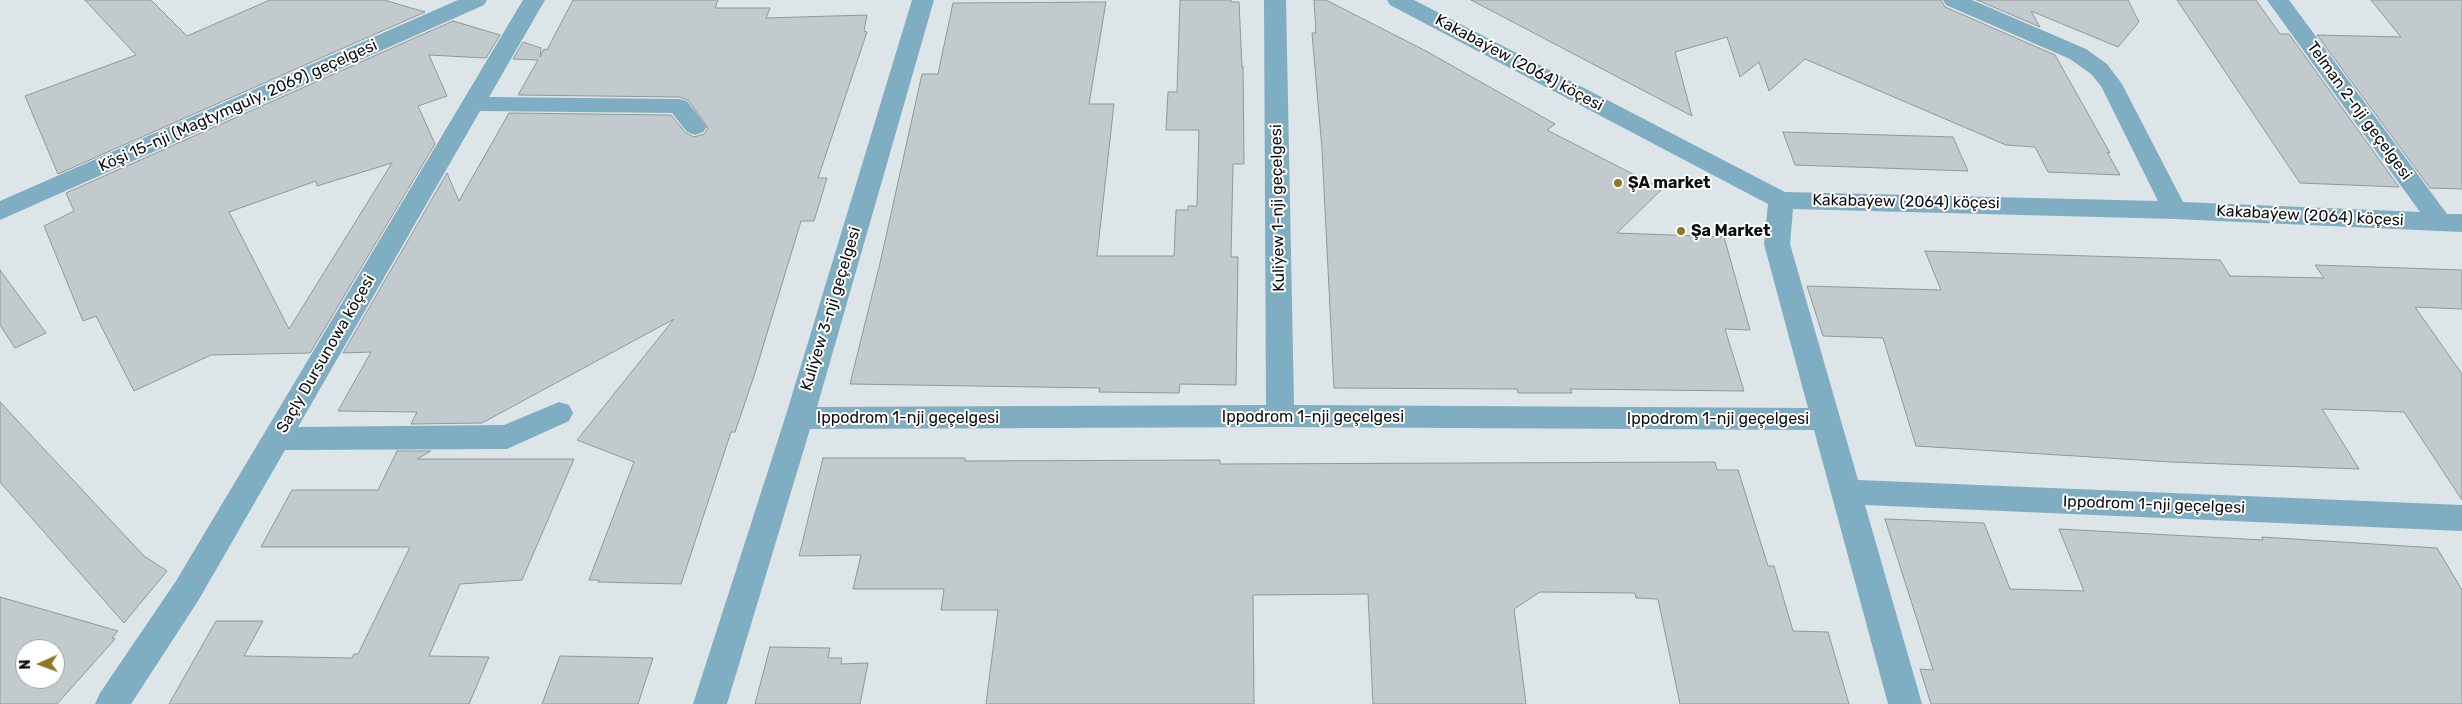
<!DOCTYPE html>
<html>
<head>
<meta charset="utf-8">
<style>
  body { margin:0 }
  #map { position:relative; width:2462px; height:704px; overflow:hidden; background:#dde5e8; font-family:Rubik,sans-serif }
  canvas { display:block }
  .north { position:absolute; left:15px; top:639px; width:50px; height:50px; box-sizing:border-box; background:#fff; border:1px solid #9e9f9f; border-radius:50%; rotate:268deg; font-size:14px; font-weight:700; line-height:20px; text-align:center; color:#0d0f10 }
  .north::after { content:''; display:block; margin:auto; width:18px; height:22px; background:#90791f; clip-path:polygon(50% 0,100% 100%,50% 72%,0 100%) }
</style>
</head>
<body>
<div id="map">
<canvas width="2462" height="704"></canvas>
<div class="north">N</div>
</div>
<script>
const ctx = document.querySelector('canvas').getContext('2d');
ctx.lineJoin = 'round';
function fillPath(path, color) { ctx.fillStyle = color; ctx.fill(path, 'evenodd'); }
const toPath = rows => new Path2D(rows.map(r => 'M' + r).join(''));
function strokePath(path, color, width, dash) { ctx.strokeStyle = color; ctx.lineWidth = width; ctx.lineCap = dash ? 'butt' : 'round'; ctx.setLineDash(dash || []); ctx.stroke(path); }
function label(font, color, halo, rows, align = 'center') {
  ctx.font = font + ' Rubik,sans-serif'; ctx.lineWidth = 4; ctx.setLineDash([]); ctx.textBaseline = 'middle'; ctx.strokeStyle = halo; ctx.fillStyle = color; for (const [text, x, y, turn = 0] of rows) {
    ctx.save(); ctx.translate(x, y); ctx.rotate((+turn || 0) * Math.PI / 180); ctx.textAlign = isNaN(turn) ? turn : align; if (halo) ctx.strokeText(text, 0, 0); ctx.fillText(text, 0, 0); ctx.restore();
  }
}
const building = toPath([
  [85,0,151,0,187,36,270,0,384,0,425,12,58,174,25,96,136,55,85,0],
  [573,0,718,0,715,8,770,8,766,18,867,15,864,31,867,32,818,178,827,178,814,221,801,221,755,373,735,432,731,432,681,584,598,582,599,580,589,580,634,462,577,440,674,319,482,423,411,424,417,412,338,411,371,352,343,353,447,173,459,201,509,113,671,115,686,133,694,137,704,134,708,128,688,100,679,97,518,95,538,60,513,59,523,42,541,48,540,57,544,49,547,50,573,0],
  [1180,0,1231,0,1231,2,1239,2,1242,67,1243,66,1244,164,1233,164,1231,257,1238,257,1236,385,1180,384,1179,393,1099,392,1100,388,850,384,881,259,922,74,938,74,953,3,1106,2,1089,104,1114,104,1097,256,1174,256,1176,210,1188,210,1188,206,1197,206,1199,130,1166,130,1168,92,1177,92,1180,0],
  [1314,0,1326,0,1426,51,1555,124,1547,130,1662,189,1617,233,1724,237,1750,330,1725,329,1744,391,1570,389,1572,393,1518,393,1517,389,1334,388,1322,149,1312,33,1316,33,1314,0],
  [1471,0,1941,0,1945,7,2055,55,2110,153,2107,152,2120,175,2048,172,2035,147,2006,145,1805,59,1769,91,1759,62,1740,77,1727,37,1675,52,1692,116,1471,0],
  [1977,0,2128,0,2139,22,2118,47,2031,11,2040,27,1977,0],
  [2177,0,2256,0,2280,34,2289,34,2399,187,2300,183,2177,0],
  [2371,0,2462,0,2462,189,2430,188,2317,35,2401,37,2371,0],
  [453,21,500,35,486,58,429,55,447,96,418,106,435,144,310,353,211,355,134,391,96,316,83,321,44,226,74,211,66,193,453,21],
  [392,163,289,329,229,212,316,181,317,186,392,163],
  [1783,132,1953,137,1968,171,1795,165,1783,132],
  [1925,251,2220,260,2230,276,2324,278,2315,265,2462,270,2462,309,2415,307,2462,374,2462,500,2404,412,2322,409,2359,469,2171,462,1916,446,1883,338,1823,336,1807,286,1941,290,1925,251],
  [0,270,46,333,15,348,0,325,0,270],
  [0,402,144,556,167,571,124,623,0,482,0,402],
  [397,451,431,451,417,459,574,459,522,580,460,584,429,656,489,657,469,704,169,704,216,621,263,621,244,656,352,658,354,654,358,654,410,547,261,547,292,490,378,490,397,451],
  [823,458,965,458,965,461,1220,460,1220,464,1715,462,1717,470,1738,470,1768,566,1774,566,1793,631,1828,632,1849,704,1680,704,1658,599,1636,598,1635,593,1540,592,1514,609,1526,704,1373,704,1368,594,1253,595,1254,704,986,704,998,610,941,610,944,589,853,589,861,555,799,556,823,458],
  [1885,519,1984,523,2010,589,2084,591,2059,529,2263,540,2262,537,2437,548,2462,590,2462,704,1931,704,1920,669,1933,670,1885,519],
  [0,597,118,631,112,638,115,639,57,704,0,704,0,597],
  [25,649,55,649,55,679,25,679,25,649],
  [770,647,830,648,828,658,842,658,841,664,868,663,860,704,755,704,770,647],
  [560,656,653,658,638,704,542,704,560,656]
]);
fillPath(building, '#c3cacd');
strokePath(building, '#90979a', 1);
fillPath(toPath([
  [458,0,487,0,484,5,0,220,0,201,458,0],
  [523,0,545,0,489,97,679,99,687,101,707,127,703,132,695,135,687,132,672,113,480,111,298,427,504,425,559,402,569,405,573,413,569,421,507,449,285,450,198,601,131,704,95,704,100,693,176,581,523,0],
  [912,0,934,0,817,407,1266,405,1264,0,1286,0,1294,405,1808,408,1764,244,1768,204,1390,5,1387,0,1414,0,1785,192,2158,201,2101,86,2091,74,2070,59,1946,5,1943,0,1972,0,2086,49,2107,64,2122,84,2183,202,2420,212,2267,0,2289,0,2447,214,2462,214,2462,232,2175,219,1793,209,1790,244,1858,480,2462,505,2462,531,1865,505,1922,704,1888,704,1814,430,1280,427,810,429,727,704,693,704,785,418,912,0]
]), '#7fadc2');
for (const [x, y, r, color] of [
  [1618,183,5,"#90791f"],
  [1681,231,5,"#90791f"]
]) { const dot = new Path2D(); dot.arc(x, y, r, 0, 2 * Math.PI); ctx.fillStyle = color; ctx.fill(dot); strokePath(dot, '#fff', 2); }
label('16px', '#0d0f10', '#fff', [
  ["Kakabaýew (2064) köçesi",1519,63,28],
  ["Köşi 15-nji (Magtymguly, 2069) geçelgesi",238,106,-24],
  ["Telman 2-nji geçelgesi",2359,111,54],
  ["Kakabaýew (2064) köçesi",1906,202,1],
  ["Kuliýew 1-nji geçelgesi",1278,208,-91],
  ["Kakabaýew (2064) köçesi",2310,216,3],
  ["Kuliýew 3-nji geçelgesi",831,309,-73],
  ["Saçly Dursunowa köçesi",326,354,-60],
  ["Ippodrom 1-nji geçelgesi",1313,417],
  ["Ippodrom 1-nji geçelgesi",908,418],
  ["Ippodrom 1-nji geçelgesi",1718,419],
  ["Ippodrom 1-nji geçelgesi",2154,505,2]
]);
label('bold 16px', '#0d0f10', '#fff', [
  ["ŞA market",1628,183],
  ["Şa Market",1691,231]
], 'left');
</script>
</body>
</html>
